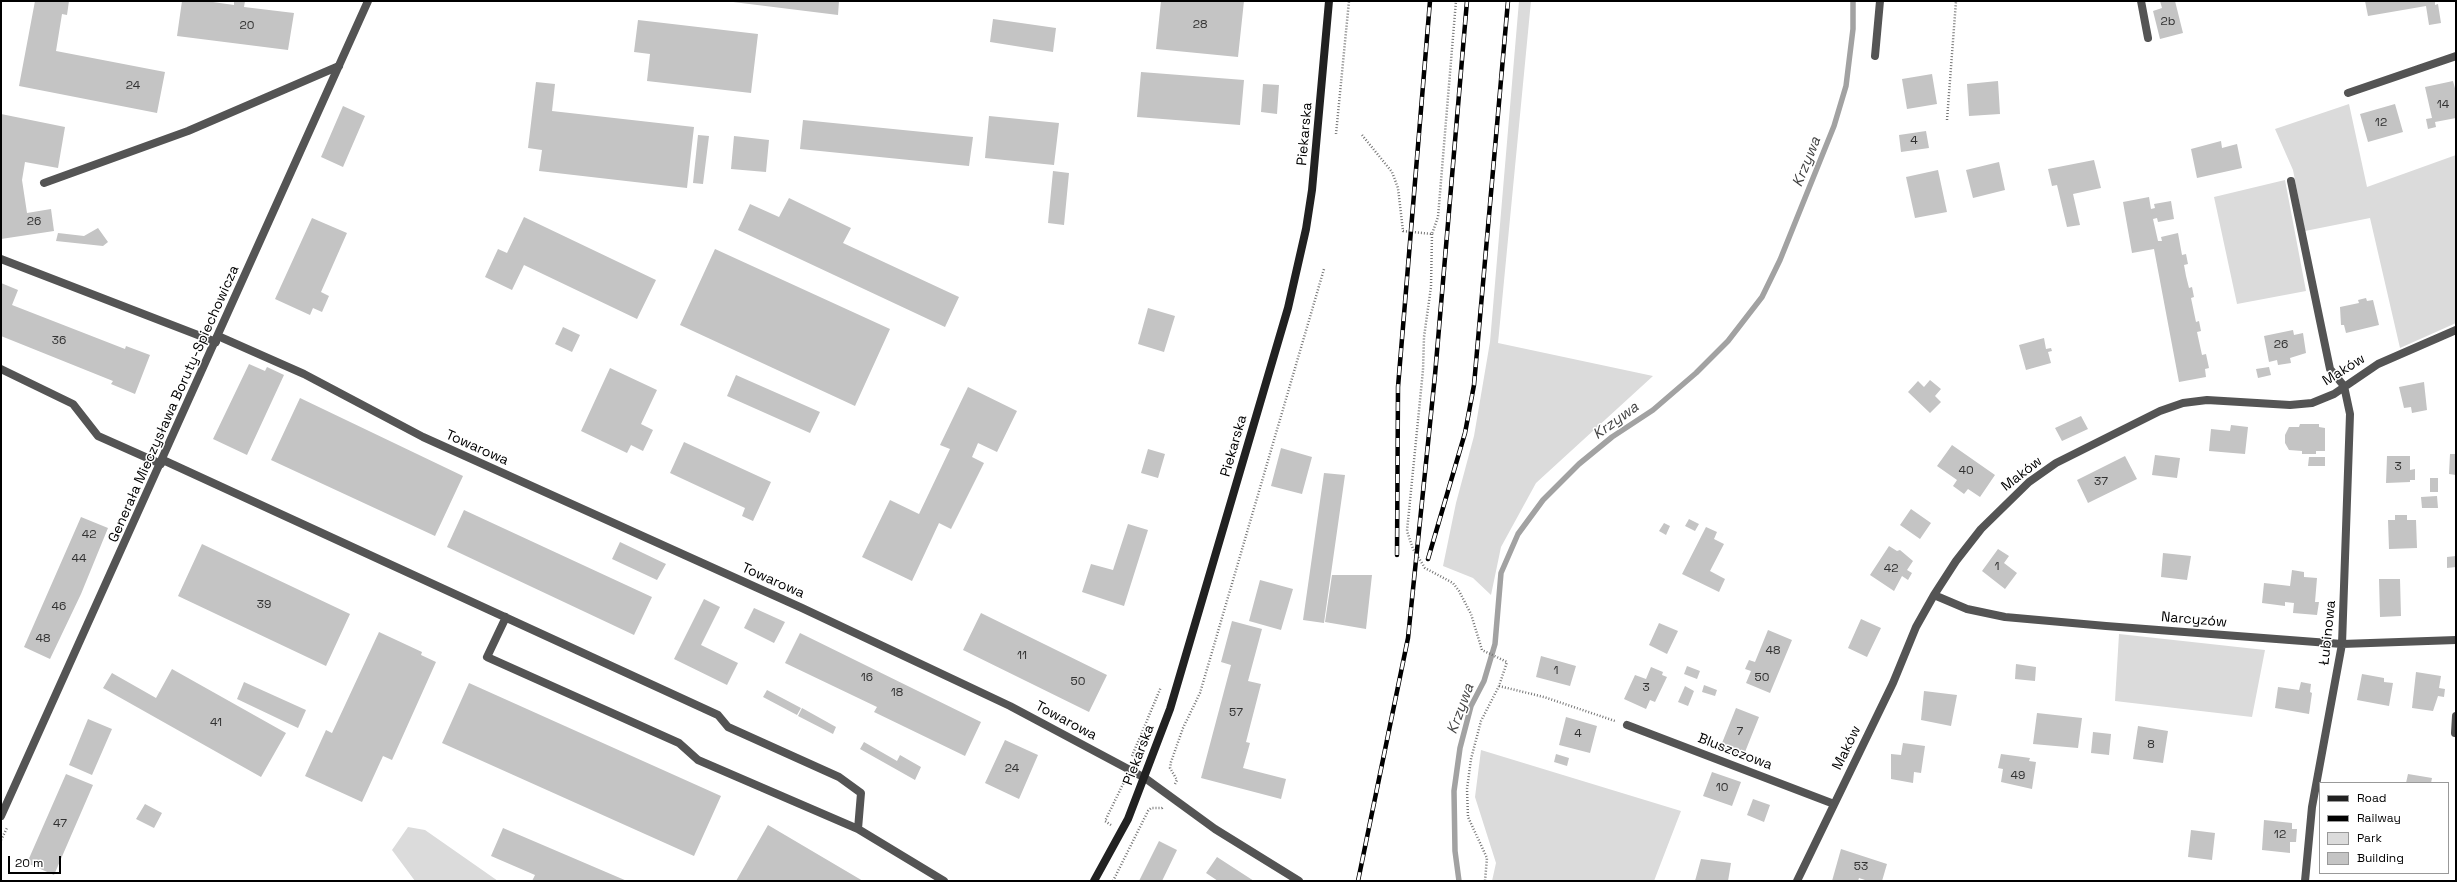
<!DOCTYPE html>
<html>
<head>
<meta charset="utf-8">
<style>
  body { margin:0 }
  #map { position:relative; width:2457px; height:882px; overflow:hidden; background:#fff; font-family:"Space Grotesk",sans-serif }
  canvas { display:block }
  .frame { position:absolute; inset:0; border:2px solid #000; pointer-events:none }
  .legend { position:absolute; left:2319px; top:782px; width:130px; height:92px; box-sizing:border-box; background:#fff; border:1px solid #999; margin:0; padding:5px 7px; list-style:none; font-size:12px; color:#000 }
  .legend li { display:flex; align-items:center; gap:8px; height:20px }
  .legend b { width:20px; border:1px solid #999 }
  .scale { position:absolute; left:8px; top:856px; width:53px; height:18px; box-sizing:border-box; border:2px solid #000; border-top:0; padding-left:5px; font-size:12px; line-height:14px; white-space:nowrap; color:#000; -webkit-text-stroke:3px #fff; paint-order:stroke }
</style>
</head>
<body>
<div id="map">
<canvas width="2457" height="882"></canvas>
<div class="frame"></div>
<ul class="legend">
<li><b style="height:5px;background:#212121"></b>Road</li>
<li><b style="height:5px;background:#000"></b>Railway</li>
<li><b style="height:11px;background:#dbdbdb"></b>Park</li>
<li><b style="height:11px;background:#c4c4c4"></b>Building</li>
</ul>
<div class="scale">20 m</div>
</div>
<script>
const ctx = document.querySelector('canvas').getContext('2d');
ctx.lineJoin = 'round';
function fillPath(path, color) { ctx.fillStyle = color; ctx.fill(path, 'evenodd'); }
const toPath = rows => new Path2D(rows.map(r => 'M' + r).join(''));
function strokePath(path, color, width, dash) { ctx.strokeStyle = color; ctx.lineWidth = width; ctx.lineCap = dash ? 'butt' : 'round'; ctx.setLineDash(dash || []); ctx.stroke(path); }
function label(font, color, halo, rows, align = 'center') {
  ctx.font = font + ' "Space Grotesk",sans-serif'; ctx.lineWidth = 3; ctx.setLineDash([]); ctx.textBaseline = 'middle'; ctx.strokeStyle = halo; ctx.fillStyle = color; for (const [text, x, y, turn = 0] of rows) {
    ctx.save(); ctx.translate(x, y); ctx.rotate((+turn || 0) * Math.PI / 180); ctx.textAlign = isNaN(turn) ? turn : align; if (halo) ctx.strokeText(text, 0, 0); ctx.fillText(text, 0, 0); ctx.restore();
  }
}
fillPath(toPath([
  [1519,1,1531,1,1498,343,1653,376,1536,483,1501,547,1491,595,1473,578,1443,566,1456,503,1474,436,1490,342],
  [2349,104,2367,187,2456,155,2456,323,2400,348,2370,218,2305,231,2293,170,2275,129],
  [2285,180,2306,291,2237,304,2214,197],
  [2119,634,2265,650,2252,717,2115,701],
  [1481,750,1681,811,1654,881,1492,881,1496,863,1475,797],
  [408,827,425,830,498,881,415,881,392,850]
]), '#dbdbdb');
strokePath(toPath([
  [1459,881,1455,851,1454,791,1460,748,1471,706,1484,681,1495,644,1501,573,1518,534,1543,500,1579,464,1612,437,1653,410,1696,373,1728,341,1762,297,1780,260,1834,126,1846,86,1853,29,1853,1]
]), '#a2a2a2', 5.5);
fillPath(toPath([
  [35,1,69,1,67,15,62,14,56,51,165,72,157,113,19,86],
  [182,1,206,1,234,5,234,1,245,1,244,7,294,13,288,50,177,36],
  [725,1,839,1,838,15],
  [1161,1,1244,1,1238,57,1156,49],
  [2160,1,2175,1,2183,33,2160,39,2153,11,2162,8],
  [2365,1,2435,1,2435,5,2438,4,2441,23,2429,25,2426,6,2368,16],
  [993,19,1056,28,1053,52,990,42],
  [638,20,758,34,751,93,647,81,650,54,634,52],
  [1141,72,1244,80,1240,125,1137,117],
  [1932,74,1937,104,1907,109,1902,79],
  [1998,81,2000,114,1969,116,1967,84],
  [2453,81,2456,92,2456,118,2435,122,2436,127,2428,129,2426,119,2432,118,2425,87],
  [536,82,555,84,552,111,694,127,687,188,539,171,542,150,528,148],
  [1263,84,1279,85,1277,114,1261,112],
  [2395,104,2403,132,2368,142,2360,114],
  [343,106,365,116,343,167,321,157],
  [1,114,65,127,58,168,25,162,22,180,27,213,51,209,54,231,1,239],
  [989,116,1059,123,1054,165,985,158],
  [803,120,973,137,969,166,800,149],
  [1926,131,1929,148,1901,152,1899,135],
  [698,135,709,136,703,184,693,183],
  [734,136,769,140,766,172,731,169],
  [2221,141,2222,148,2237,144,2242,168,2197,178,2191,149],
  [2094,160,2101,188,2073,194,2080,225,2067,227,2057,185,2052,186,2048,169],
  [1999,162,2005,190,1973,198,1966,170],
  [1938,170,1947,212,1915,218,1906,177],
  [1053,171,1069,173,1064,225,1048,223],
  [2149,197,2151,209,2155,208,2154,204,2171,201,2174,219,2158,222,2157,218,2153,219,2158,241,2162,241,2161,237,2178,233,2182,255,2186,254,2188,264,2184,265,2186,276,2189,288,2192,287,2194,297,2191,298,2196,322,2199,321,2201,331,2197,332,2202,355,2206,354,2209,368,2205,369,2206,377,2179,382,2154,249,2132,253,2123,202],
  [789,198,851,228,843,243,959,297,945,327,738,230,750,204,779,217],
  [524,217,656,280,637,319,524,265,512,290,485,277,498,249,507,253],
  [312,218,347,233,321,292,329,296,322,312,313,308,310,315,275,299],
  [98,228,108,242,103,246,56,241,58,233,84,236],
  [715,249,890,329,855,406,680,325],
  [1,283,18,290,12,305,125,349,126,346,150,355,135,394,111,384,113,381,1,336],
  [2366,298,2367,301,2373,300,2379,325,2346,333,2344,325,2341,325,2340,307,2359,303,2358,300],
  [1148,308,1175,316,1164,352,1138,344],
  [563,327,580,335,572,352,555,344],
  [2293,330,2294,335,2303,333,2306,353,2290,358,2291,363,2278,365,2277,360,2269,362,2264,336],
  [2044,338,2046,349,2051,348,2052,351,2048,352,2051,363,2026,370,2019,345],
  [249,364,265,371,267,367,284,375,247,455,213,439],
  [2269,367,2271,375,2258,378,2256,369],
  [610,368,657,390,641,424,653,430,643,451,631,445,627,453,581,431],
  [736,375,820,412,810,433,727,396],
  [1930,380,1941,389,1935,396,1941,402,1930,413,1908,392,1918,381,1924,387],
  [2424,382,2427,410,2412,413,2411,407,2404,408,2399,387],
  [968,387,1017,411,997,452,978,443,972,457,984,463,951,529,939,523,912,581,862,557,890,500,919,514,950,449,940,445],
  [300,398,463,476,435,536,271,460],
  [2081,416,2088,429,2062,441,2055,428],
  [2300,424,2319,424,2319,427,2325,428,2325,451,2316,451,2316,454,2302,454,2302,451,2289,450,2285,443,2285,435,2289,427,2299,427],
  [2231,425,2248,427,2245,454,2209,451,2211,429,2230,431],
  [684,442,771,482,753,521,742,516,745,508,670,473],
  [1952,445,1995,475,1980,497,1968,489,1964,494,1953,486,1957,480,1937,466],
  [1281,448,1312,457,1302,494,1271,486],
  [1148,449,1165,454,1158,478,1141,473],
  [2450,454,2456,454,2456,475,2449,474],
  [2155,455,2180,458,2177,478,2152,475],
  [2125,456,2137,479,2088,503,2077,480],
  [2387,456,2410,456,2410,470,2415,469,2415,480,2410,480,2410,482,2386,483],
  [2309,457,2325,457,2325,466,2308,466],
  [1324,473,1345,475,1324,623,1303,620],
  [2430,478,2438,478,2438,492,2430,492],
  [2437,496,2438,508,2422,508,2421,497],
  [1911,509,1931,523,1920,539,1900,525],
  [464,510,652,597,634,635,447,547],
  [2395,515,2407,515,2407,520,2416,520,2417,548,2389,549,2388,520,2395,520],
  [81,517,108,528,81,594,50,659,24,647],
  [1689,519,1699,524,1695,531,1685,526],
  [1664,523,1670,526,1666,535,1659,531],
  [1128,524,1148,530,1124,606,1082,592,1091,564,1113,570],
  [1706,527,1717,532,1714,539,1724,544,1710,571,1725,579,1719,592,1682,574],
  [620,542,666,564,657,580,612,559],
  [202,544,350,614,326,666,178,596],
  [1889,546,1897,551,1900,550,1913,561,1907,570,1912,573,1908,580,1902,576,1894,591,1870,575],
  [1998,549,2009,556,2004,563,2017,573,2005,589,1982,571],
  [2163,553,2191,556,2187,580,2161,577],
  [2456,556,2456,567,2447,568,2447,557],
  [2292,570,2304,572,2304,577,2317,578,2315,602,2319,602,2317,615,2293,613,2294,603,2285,602,2285,606,2262,603,2264,583,2290,586],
  [1332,575,1372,575,1366,629,1325,622],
  [2379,579,2400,579,2401,616,2380,617],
  [1260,580,1293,589,1281,630,1249,621],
  [704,599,720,607,701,645,738,663,727,685,674,659],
  [754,608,785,622,774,643,744,628],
  [981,613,1107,675,1089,712,963,650],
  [1861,619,1881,628,1867,657,1848,648],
  [1232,621,1262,629,1248,681,1261,684,1246,742,1250,743,1243,768,1286,779,1281,799,1201,778,1231,665,1221,662],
  [1659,623,1678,631,1667,654,1649,645],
  [1768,630,1792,640,1770,693,1746,683,1751,671,1745,669,1749,660,1755,662],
  [379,632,422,652,421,655,436,662,392,760,383,756,362,802,305,776,326,730,332,733],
  [800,633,981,722,965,756,874,712,877,707,785,663],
  [1541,656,1576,666,1570,686,1536,677],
  [2016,664,2036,667,2035,681,2015,679],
  [1687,666,1700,671,1697,679,1684,674],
  [1651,667,1663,672,1662,675,1667,677,1655,702,1650,700,1646,709,1624,699,1635,675,1646,679],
  [172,669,286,733,261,777,103,688,112,673,156,698],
  [2416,672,2441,676,2439,688,2445,689,2444,697,2438,696,2433,711,2412,708],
  [2362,674,2384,678,2384,682,2393,683,2389,706,2357,700],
  [244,682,306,710,298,728,237,699],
  [2301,682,2311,684,2310,692,2312,693,2309,714,2275,708,2278,687,2299,690],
  [469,683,721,796,694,856,442,743],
  [1704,685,1717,690,1715,696,1702,692],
  [1685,686,1694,691,1688,706,1678,702],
  [767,690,801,708,797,715,763,697],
  [1924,691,1957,695,1951,726,1921,720],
  [802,708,836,727,833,734,798,716],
  [1736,708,1759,717,1743,757,1720,748],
  [2037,713,2082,718,2078,748,2033,744],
  [1566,717,1597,726,1590,753,1559,745],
  [88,719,112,729,92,775,69,765],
  [2138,726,2168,731,2163,763,2133,759],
  [2093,732,2111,734,2109,755,2091,753],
  [1005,740,1038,755,1019,799,985,783],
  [864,742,897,761,900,755,921,767,915,780,860,749],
  [1903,743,1925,746,1921,773,1914,772,1913,783,1891,779,1891,754,1901,755],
  [1556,754,1569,758,1567,766,1554,762],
  [2001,754,2030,758,2029,761,2036,762,2032,789,2001,782,2003,769,1998,768],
  [1712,772,1741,782,1732,806,1703,796],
  [66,774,93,785,54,875,27,863],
  [2408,774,2432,778,2431,783,2406,783],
  [1753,799,1770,805,1764,822,1747,815],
  [145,804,162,813,154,828,136,819],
  [2264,820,2292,823,2292,829,2297,829,2296,842,2290,842,2290,853,2262,850],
  [768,825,863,881,736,881],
  [503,828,627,881,532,881,535,875,491,856],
  [2191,830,2215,833,2212,860,2188,857],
  [1159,841,1177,850,1162,881,1139,881],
  [1841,849,1887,864,1882,881,1868,881,1859,878,1858,881,1832,881],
  [1217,857,1254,881,1218,881,1206,873],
  [1701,859,1731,863,1728,881,1695,881]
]), '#c4c4c4');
strokePath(toPath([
  [1947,120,1956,1],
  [1336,134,1349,1],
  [1362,135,1392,172,1398,188,1403,231,1432,234,1438,217,1456,1],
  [1432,234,1431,287,1424,337,1423,370,1407,531,1413,549,1425,568,1453,583,1459,591,1471,614,1482,650,1507,662,1499,686,1481,721,1471,759,1467,789,1468,817,1487,858,1485,881],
  [1499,686,1544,697,1615,721],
  [1132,756,1161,687],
  [1175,784,1177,780,1170,768,1171,762,1183,728,1200,693,1324,269],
  [1111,825,1105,821,1125,780],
  [1,840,7,828],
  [1113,881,1148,811,1151,808,1162,808,1163,806]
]), '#767676', 2.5, [1, 2]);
strokePath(toPath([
  [2141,1,2148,38],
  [1875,56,1880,1],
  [2348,93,2456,56],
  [2291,181,2330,369,2344,386],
  [44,183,188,131,339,66],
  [1,259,216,342],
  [1,369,73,404,98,436,161,464],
  [163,460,718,715,728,727,839,777,861,793,858,829,944,881],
  [506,617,487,657,679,743,698,760,858,829]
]), '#545454', 8);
strokePath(toPath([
  [218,336,304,374,423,437,802,608,1010,706,1145,778,1215,829,1299,881],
  [1934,595,1967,609,2005,617,2106,626,2342,644,2456,640],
  [1627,725,1834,804],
  [2455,733,2456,716],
  [1,816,368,1],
  [1797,881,1893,683,1916,627,1934,595,1956,561,1981,529,2029,482,2056,463,2160,411,2183,403,2207,400,2290,405,2312,403,2334,394,2378,364,2456,330],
  [2305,881,2312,807,2342,644,2350,414,2344,386]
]), '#545454', 8);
strokePath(toPath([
  [1094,881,1128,819,1170,709,1288,308,1306,229,1312,190,1329,1]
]), '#212121', 8);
const rail = toPath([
  [1397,555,1398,387,1430,1],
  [1428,559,1465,433,1474,385,1508,1],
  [1358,881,1408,638,1435,375,1467,1]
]);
strokePath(rail, '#000', 4.5);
strokePath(rail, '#fff', 3, [9]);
label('12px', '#313131', null, [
  ["2b",2168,22],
  ["28",1200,25],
  ["20",247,26],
  ["24",133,86],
  ["14",2443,105],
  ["12",2381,123],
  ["4",1914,141],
  ["26",34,222],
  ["36",59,341],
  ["26",2281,345],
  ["3",2398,467],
  ["40",1966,471],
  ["37",2101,482],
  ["42",89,535],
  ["44",79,559],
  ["1",1997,567],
  ["42",1891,569],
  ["39",264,605],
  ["46",59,607],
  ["48",43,639],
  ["48",1773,651],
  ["11",1022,656],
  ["1",1556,671],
  ["16",867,678],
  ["50",1762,678],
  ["50",1078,682],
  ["3",1646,688],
  ["18",897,693],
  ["57",1236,713],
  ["41",216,723],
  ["7",1740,732],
  ["4",1578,734],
  ["8",2151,745],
  ["24",1012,769],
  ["49",2018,776],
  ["10",1722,788],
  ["47",60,824],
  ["12",2280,835],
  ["53",1861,867]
]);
label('14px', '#000', '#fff', [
  ["Piekarska",1305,134,-85],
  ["Maków",2344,370,-32],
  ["Generała Mieczysława Boruty-Spiechowicza",174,404,-66],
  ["Piekarska",1234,446,-74],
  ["Towarowa",477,448,24],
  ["Maków",2022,474,-38],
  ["Towarowa",773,581,24],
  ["Narcyzów",2194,620,5],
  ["Łubinowa",2328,633,-84],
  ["Towarowa",1066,721,28],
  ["Maków",1847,748,-64],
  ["Bluszczowa",1735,752,21],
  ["Piekarska",1139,755,-69]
]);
label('italic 15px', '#434343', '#fff', [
  ["Krzywa",1807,162,-68],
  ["Krzywa",1616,421,-36],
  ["Krzywa",1461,709,-70]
]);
</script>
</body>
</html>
